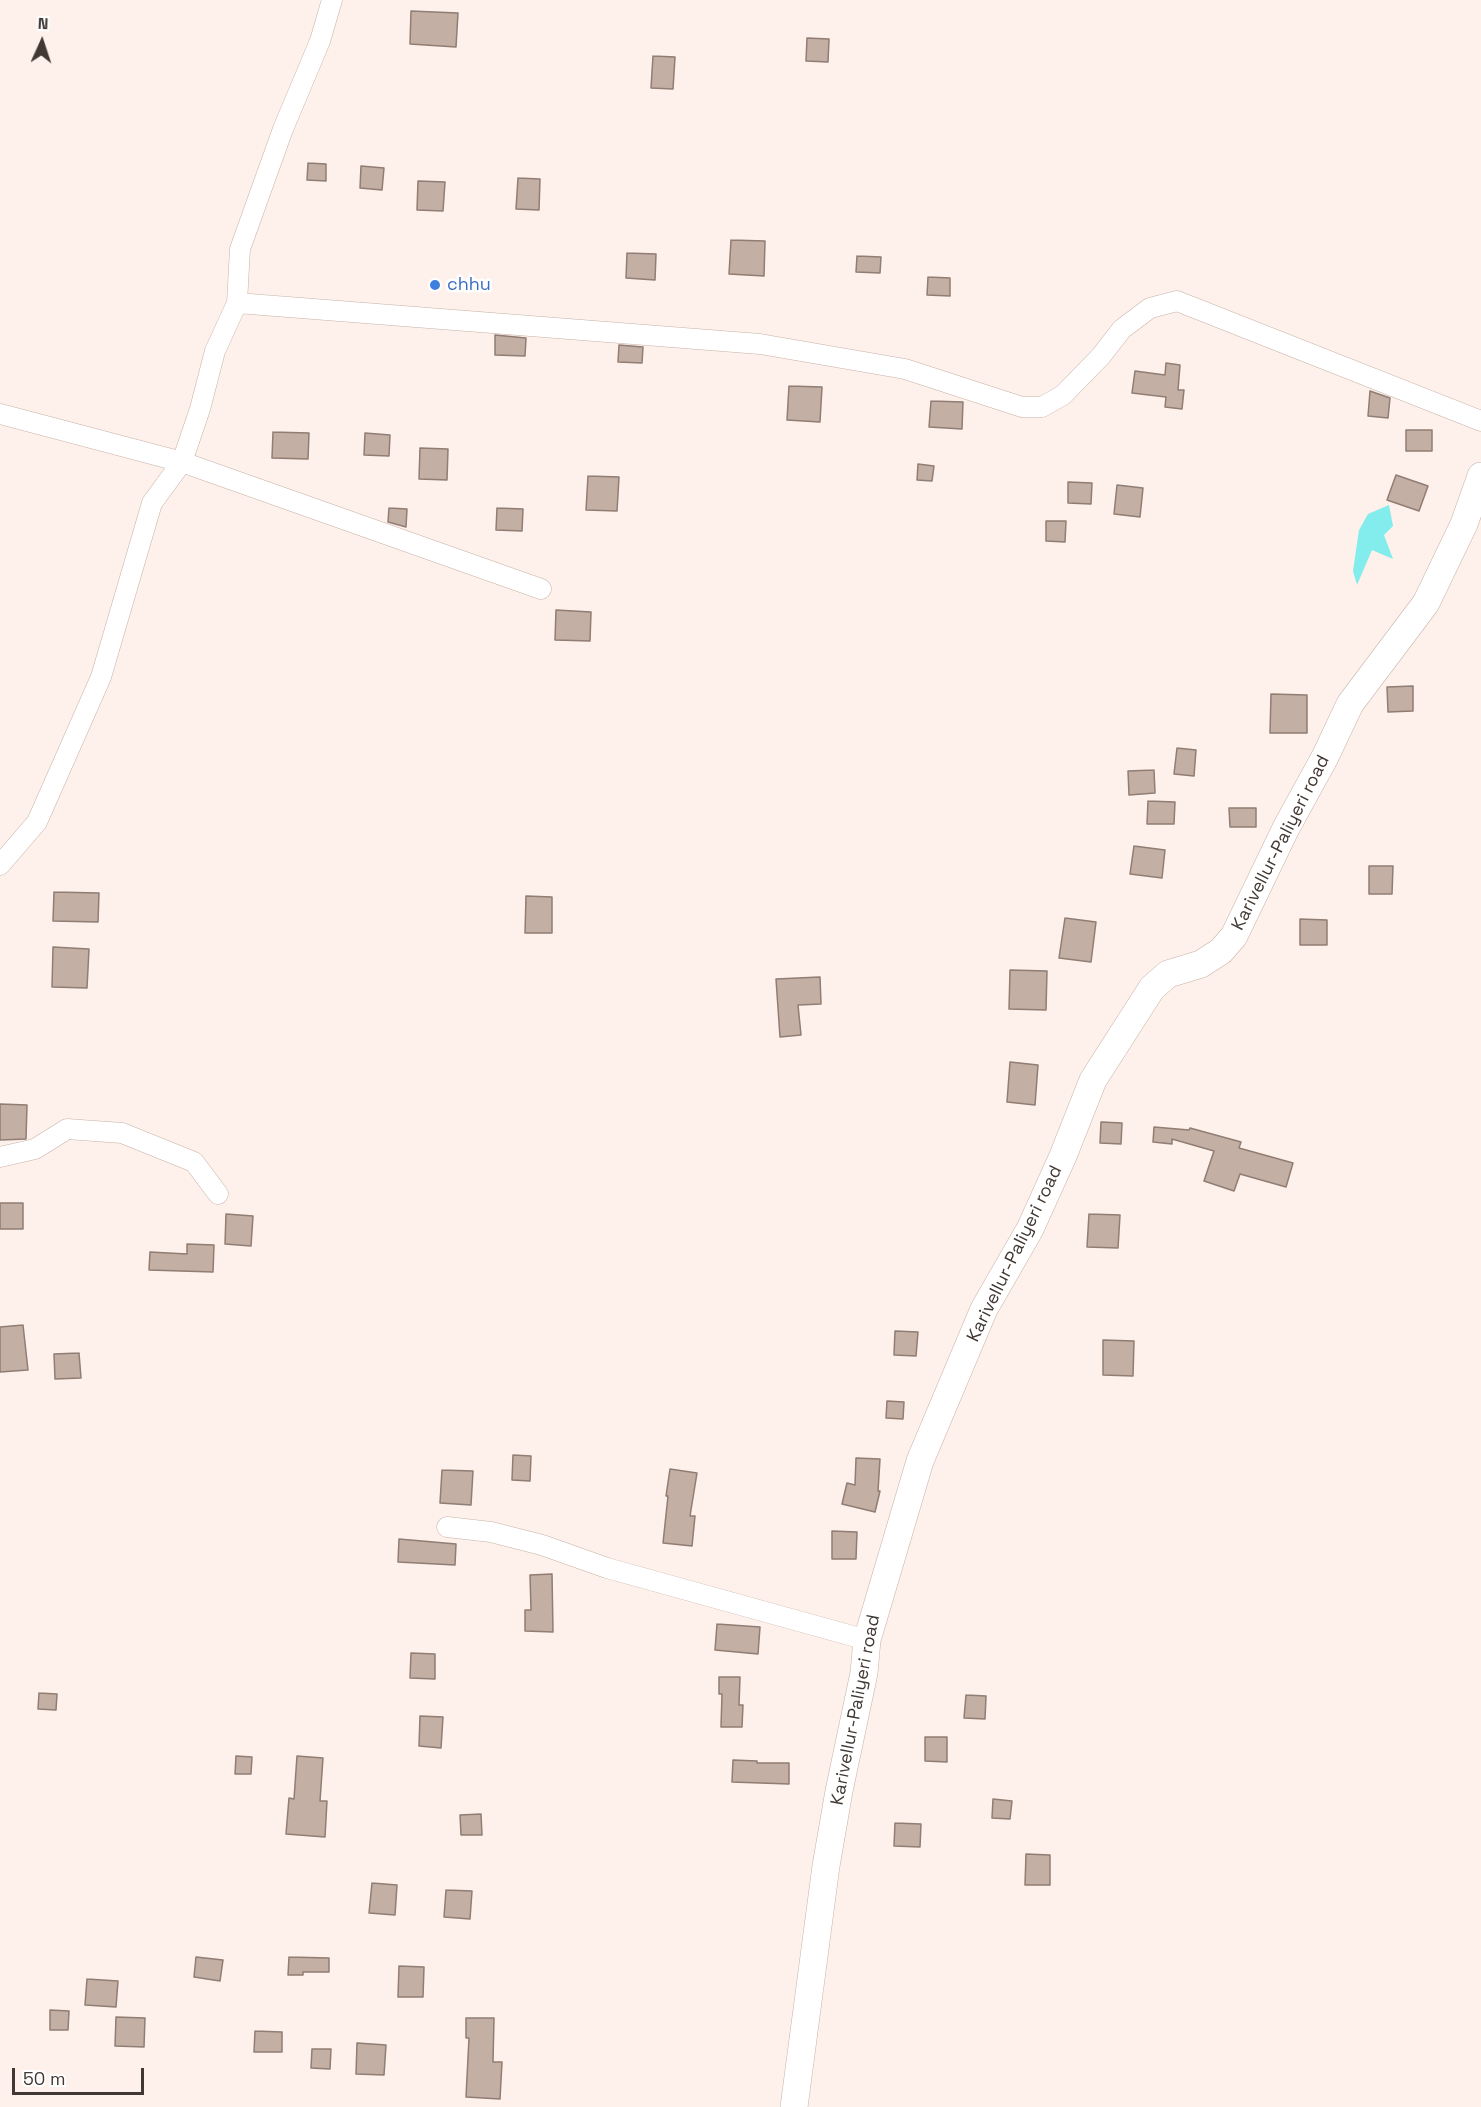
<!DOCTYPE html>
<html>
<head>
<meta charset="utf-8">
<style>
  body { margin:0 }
  #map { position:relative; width:1481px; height:2107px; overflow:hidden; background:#fef0ea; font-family:"Space Grotesk",sans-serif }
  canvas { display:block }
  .north { position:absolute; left:12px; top:12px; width:60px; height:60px; -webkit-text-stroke:4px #fff; paint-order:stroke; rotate:3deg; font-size:16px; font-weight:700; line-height:24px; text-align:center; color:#413834 }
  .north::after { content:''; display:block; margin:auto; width:21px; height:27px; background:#413834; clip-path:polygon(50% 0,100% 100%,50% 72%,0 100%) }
  .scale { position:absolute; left:12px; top:2068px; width:132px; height:27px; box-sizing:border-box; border:3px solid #413834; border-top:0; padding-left:8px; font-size:18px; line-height:21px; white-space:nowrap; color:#413834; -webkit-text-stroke:4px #fff; paint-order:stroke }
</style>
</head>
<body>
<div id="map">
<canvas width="1481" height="2107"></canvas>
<div class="north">N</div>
<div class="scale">50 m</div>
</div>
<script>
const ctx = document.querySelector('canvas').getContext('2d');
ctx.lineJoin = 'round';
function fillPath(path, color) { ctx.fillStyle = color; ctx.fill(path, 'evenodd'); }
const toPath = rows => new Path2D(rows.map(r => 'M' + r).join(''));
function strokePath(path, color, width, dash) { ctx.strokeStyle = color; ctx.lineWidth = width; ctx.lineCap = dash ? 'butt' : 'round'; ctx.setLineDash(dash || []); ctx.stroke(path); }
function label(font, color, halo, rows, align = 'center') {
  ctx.font = font + ' "Space Grotesk",sans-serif'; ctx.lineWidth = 5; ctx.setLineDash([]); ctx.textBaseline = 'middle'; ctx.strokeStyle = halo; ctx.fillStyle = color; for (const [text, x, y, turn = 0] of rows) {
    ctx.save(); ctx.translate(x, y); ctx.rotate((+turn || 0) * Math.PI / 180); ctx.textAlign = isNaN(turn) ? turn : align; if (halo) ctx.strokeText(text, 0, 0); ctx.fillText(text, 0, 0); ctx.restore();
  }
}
fillPath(toPath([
  [1389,505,1393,526,1384,535,1393,559,1372,550,1357,585,1353,571,1359,530,1368,514]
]), '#83ecec');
const building = toPath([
  [411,11,458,13,456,47,410,44,411,11],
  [807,38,829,39,828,62,806,61,807,38],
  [653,56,675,57,673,89,651,88,653,56],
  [308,163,326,164,326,181,307,180,308,163],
  [361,166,384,168,382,190,360,188,361,166],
  [518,178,540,179,539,210,516,209,518,178],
  [418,181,445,182,443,211,417,210,418,181],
  [731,240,765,241,764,276,729,274,731,240],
  [627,253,656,254,655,280,626,278,627,253],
  [857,256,881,257,880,273,856,272,857,256],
  [928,277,950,278,950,296,927,295,928,277],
  [495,335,526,338,525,356,495,355,495,335],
  [619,345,643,347,642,363,618,362,619,345],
  [1166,363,1180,365,1178,390,1184,390,1182,409,1165,407,1166,397,1132,393,1135,371,1165,375,1166,363],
  [789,386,822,387,820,422,787,420,789,386],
  [1370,391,1390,398,1388,418,1368,416,1370,391],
  [931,401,963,402,962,429,929,427,931,401],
  [1406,430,1432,430,1432,451,1406,451,1406,430],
  [273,432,309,433,308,459,272,458,273,432],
  [365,433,390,435,389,456,364,455,365,433],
  [420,448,448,449,447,480,419,479,420,448],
  [918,464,934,466,932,481,917,480,918,464],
  [1396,475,1428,486,1419,511,1387,500,1396,475],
  [588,476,619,477,617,511,586,510,588,476],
  [1068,482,1092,483,1091,504,1068,503,1068,482],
  [1117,485,1143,488,1140,517,1114,514,1117,485],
  [389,508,407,509,406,527,388,522,389,508],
  [497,508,523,509,522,531,496,530,497,508],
  [1046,521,1066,521,1065,542,1046,541,1046,521],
  [556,610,591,612,590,641,555,640,556,610],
  [1413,686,1413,711,1388,712,1387,687,1413,686],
  [1271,694,1307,695,1307,733,1270,733,1271,694],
  [1177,748,1196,750,1194,776,1174,774,1177,748],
  [1154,770,1155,793,1129,795,1128,771,1154,770],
  [1148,801,1175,802,1174,824,1147,824,1148,801],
  [1229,808,1256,808,1256,827,1230,827,1229,808],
  [1134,846,1165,850,1162,878,1130,874,1134,846],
  [1369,866,1393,866,1392,894,1369,894,1369,866],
  [54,892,99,893,98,922,53,921,54,892],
  [526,896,552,897,552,933,525,933,526,896],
  [1065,918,1096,922,1091,962,1059,958,1065,918],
  [1300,919,1327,920,1327,945,1300,945,1300,919],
  [53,947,89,949,87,988,52,987,53,947],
  [1010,970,1047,971,1046,1010,1009,1009,1010,970],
  [820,977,821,1004,798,1005,801,1035,780,1037,776,979,820,977],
  [1010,1062,1038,1065,1035,1105,1007,1102,1010,1062],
  [0,1104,27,1105,26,1139,0,1140,0,1104],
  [1101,1122,1122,1123,1121,1144,1100,1143,1101,1122],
  [1154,1127,1189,1130,1190,1128,1241,1142,1239,1148,1293,1163,1286,1187,1240,1174,1234,1191,1204,1181,1214,1151,1172,1139,1172,1144,1153,1142,1154,1127],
  [0,1203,23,1203,23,1229,0,1229,0,1203],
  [226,1214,253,1216,251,1246,225,1244,226,1214],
  [1089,1214,1120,1215,1118,1248,1087,1247,1089,1214],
  [187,1244,214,1245,213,1272,149,1270,150,1252,187,1254,187,1244],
  [23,1325,28,1370,0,1372,0,1327,23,1325],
  [895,1331,918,1332,916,1356,894,1355,895,1331],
  [1103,1340,1134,1341,1133,1376,1103,1375,1103,1340],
  [79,1353,81,1378,55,1379,54,1354,79,1353],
  [887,1401,904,1402,903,1419,886,1418,887,1401],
  [513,1455,531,1456,530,1481,512,1480,513,1455],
  [856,1458,880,1459,878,1491,880,1491,875,1512,842,1504,847,1483,855,1485,856,1458],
  [670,1469,697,1473,690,1516,695,1516,692,1546,663,1543,668,1496,666,1496,670,1469],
  [442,1470,473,1471,471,1505,440,1503,442,1470],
  [832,1531,857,1532,856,1559,832,1559,832,1531],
  [399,1539,456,1544,455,1565,398,1562,399,1539],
  [552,1574,553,1632,525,1631,525,1610,531,1610,530,1575,552,1574],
  [717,1624,760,1627,758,1654,715,1650,717,1624],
  [411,1653,435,1654,435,1679,410,1678,411,1653],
  [719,1677,740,1677,739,1705,743,1705,742,1727,721,1727,722,1694,719,1694,719,1677],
  [39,1693,57,1694,56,1710,38,1709,39,1693],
  [966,1695,986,1696,985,1719,964,1718,966,1695],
  [420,1716,443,1717,441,1748,419,1746,420,1716],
  [925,1737,947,1737,947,1762,925,1761,925,1737],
  [236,1756,252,1757,251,1774,235,1774,236,1756],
  [297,1756,323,1758,320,1801,327,1801,325,1837,286,1834,289,1798,294,1799,297,1756],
  [733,1760,757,1761,757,1763,789,1763,789,1784,732,1782,733,1760],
  [993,1799,1012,1801,1010,1819,992,1818,993,1799],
  [481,1814,482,1835,461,1835,460,1815,481,1814],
  [895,1823,921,1824,920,1847,894,1846,895,1823],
  [1026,1854,1050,1855,1050,1885,1025,1885,1026,1854],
  [372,1883,397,1885,395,1915,369,1913,372,1883],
  [446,1890,472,1891,470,1919,444,1917,446,1890],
  [196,1957,223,1960,220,1981,194,1977,196,1957],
  [289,1957,329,1958,329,1972,303,1972,303,1975,288,1975,289,1957],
  [399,1966,424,1967,423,1997,398,1997,399,1966],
  [87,1979,118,1981,116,2007,85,2005,87,1979],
  [50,2010,69,2011,68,2030,50,2030,50,2010],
  [116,2017,145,2018,144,2047,115,2046,116,2017],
  [466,2018,494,2018,493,2062,502,2062,500,2099,466,2097,469,2038,466,2038,466,2018],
  [255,2031,282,2032,282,2052,254,2052,255,2031],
  [357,2043,386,2045,384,2075,356,2074,357,2043],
  [312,2049,331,2049,330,2069,311,2068,312,2049]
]);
fillPath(building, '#c4afa5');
strokePath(building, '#907d73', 1.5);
const street = toPath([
  [237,303,760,344,905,369,1022,407,1042,407,1063,395,1101,356,1122,329,1150,308,1177,301,1481,421],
  [0,414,182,462,541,589],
  [0,865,37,822,101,677,152,503,182,462,200,409,215,351,237,303,240,249,283,129,320,41,332,0],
  [0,1157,35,1149,67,1129,122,1133,194,1162,218,1194],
  [447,1527,491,1532,542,1545,607,1568,867,1640]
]);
const secondary = toPath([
  [794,2107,826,1866,839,1791,864,1673,867,1640,920,1461,984,1309,1030,1229,1063,1156,1093,1080,1152,988,1168,974,1201,964,1221,951,1234,936,1286,828,1325,757,1350,704,1426,603,1464,524,1481,476]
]);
strokePath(street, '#c7b2a8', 21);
strokePath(secondary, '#c7b2a8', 28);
strokePath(street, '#fff', 20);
strokePath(secondary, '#fff', 27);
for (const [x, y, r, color] of [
  [435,285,6,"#3f7fe0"]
]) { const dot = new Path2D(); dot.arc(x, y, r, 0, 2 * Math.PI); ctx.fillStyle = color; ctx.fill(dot); strokePath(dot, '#fff', 2); }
label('18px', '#366cbe', '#fff', [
  ["chhu",447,285]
], 'left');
label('18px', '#413834', '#fff', [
  ["Karivellur-Paliyeri road",1281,843,-63],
  ["Karivellur-Paliyeri road",1015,1254,-64],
  ["Karivellur-Paliyeri road",856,1710,-79]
]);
</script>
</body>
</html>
